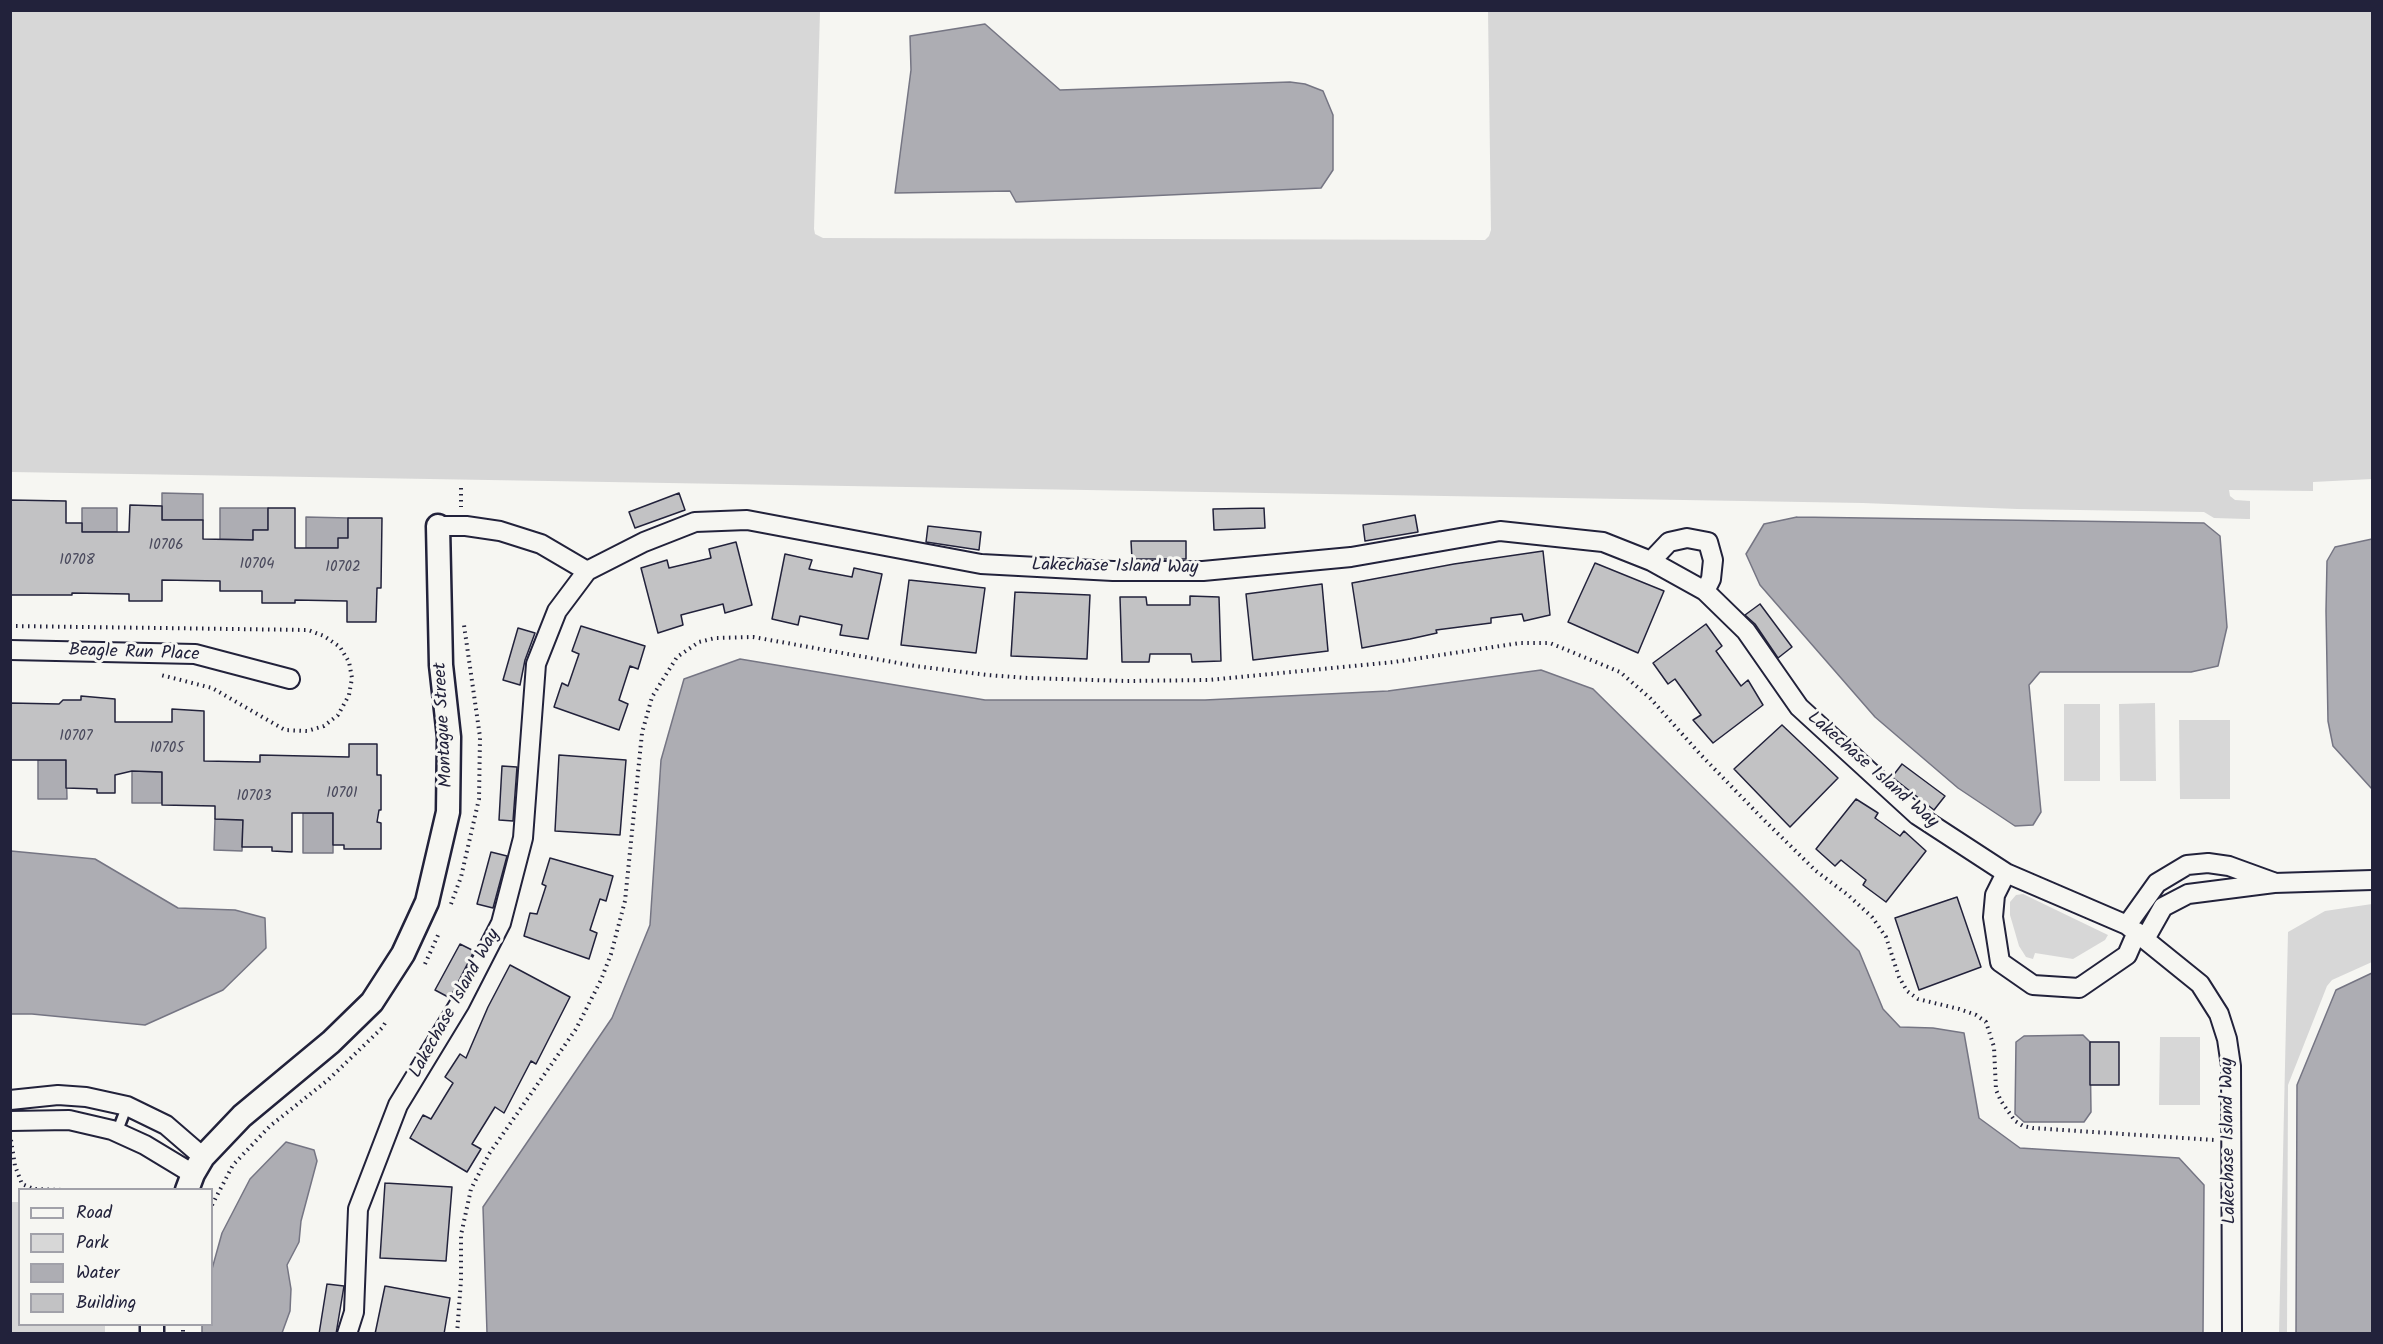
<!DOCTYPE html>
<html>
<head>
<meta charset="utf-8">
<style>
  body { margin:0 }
  #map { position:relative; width:2383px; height:1344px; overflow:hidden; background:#f6f6f2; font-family:Kalam,sans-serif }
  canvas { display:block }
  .frame { position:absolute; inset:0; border:12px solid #22223b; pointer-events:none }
  .legend { position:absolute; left:18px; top:1188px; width:195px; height:138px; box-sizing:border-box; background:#f6f6f2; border:2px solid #a1a1a9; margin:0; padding:8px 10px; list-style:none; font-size:18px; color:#22223b }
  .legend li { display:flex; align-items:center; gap:12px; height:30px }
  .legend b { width:30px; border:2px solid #a1a1a9 }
</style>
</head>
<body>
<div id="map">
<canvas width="2383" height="1344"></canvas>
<div class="frame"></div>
<ul class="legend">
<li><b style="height:8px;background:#f6f6f2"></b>Road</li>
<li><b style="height:16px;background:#d7d7d7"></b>Park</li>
<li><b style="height:16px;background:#adadb3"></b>Water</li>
<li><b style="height:16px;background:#c2c2c4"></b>Building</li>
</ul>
</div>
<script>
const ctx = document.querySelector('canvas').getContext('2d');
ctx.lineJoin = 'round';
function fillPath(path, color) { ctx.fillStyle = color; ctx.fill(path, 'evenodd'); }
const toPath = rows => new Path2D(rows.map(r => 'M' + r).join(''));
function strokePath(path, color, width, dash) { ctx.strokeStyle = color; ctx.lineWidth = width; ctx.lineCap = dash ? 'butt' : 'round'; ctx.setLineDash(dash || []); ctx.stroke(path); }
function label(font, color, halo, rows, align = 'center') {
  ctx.font = font + ' Kalam,sans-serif'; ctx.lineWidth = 6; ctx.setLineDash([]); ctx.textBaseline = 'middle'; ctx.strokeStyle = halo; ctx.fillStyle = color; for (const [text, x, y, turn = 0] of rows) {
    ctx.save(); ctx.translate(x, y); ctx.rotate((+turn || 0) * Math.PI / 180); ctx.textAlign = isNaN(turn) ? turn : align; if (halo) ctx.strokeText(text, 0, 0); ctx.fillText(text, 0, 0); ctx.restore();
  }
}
fillPath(toPath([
  [10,11,820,11,814,229,815,234,823,238,1485,240,1489,236,1491,230,1488,11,2372,11,2372,479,2313,482,2313,491,2229,490,2230,496,2235,500,2250,501,2250,519,2247,519,2214,518,2204,512,2017,509,1863,503,11,472],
  [2155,703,2156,781,2120,781,2119,704],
  [2064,704,2100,704,2100,781,2064,781],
  [2179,720,2230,720,2230,799,2180,799],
  [2023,894,2108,935,2105,940,2073,959,2035,953,2033,959,2026,957,2019,946,2010,915,2010,902,2016,895],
  [2372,904,2372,962,2332,980,2327,986,2288,1085,2287,1333,2279,1333,2288,932,2325,911],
  [2160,1037,2200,1037,2200,1105,2159,1105],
  [11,1202,19,1202,20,1324,105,1325,105,1333,11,1333]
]), '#d7d7d7');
const water = toPath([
  [985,24,1060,90,1290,82,1305,84,1323,91,1333,115,1333,170,1321,188,1016,202,1010,191,895,193,911,70,910,36,985,24],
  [162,493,203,494,203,520,162,520,162,493],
  [82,508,117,508,117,532,82,532,82,508],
  [220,508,268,508,268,530,253,530,253,540,220,539,220,508],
  [306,517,348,518,348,538,338,548,306,548,306,517],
  [1797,517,2204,523,2220,536,2227,627,2218,666,2191,672,2040,672,2029,685,2041,812,2033,825,2015,826,1958,788,1875,717,1760,585,1746,554,1764,524,1797,517],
  [2372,539,2372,789,2333,746,2328,721,2326,611,2327,561,2335,547,2372,539],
  [740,659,985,700,1205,700,1388,691,1541,670,1593,689,1859,951,1883,1009,1900,1027,1933,1028,1964,1033,1979,1118,2020,1148,2179,1158,2204,1185,2203,1333,487,1333,483,1207,612,1018,650,925,661,760,684,679,740,659],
  [38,760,66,760,67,799,38,799,38,760],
  [132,771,162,772,162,803,132,803,132,771],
  [303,813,333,813,333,853,303,853,303,813],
  [215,819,243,820,242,851,214,850,215,819],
  [11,851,95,859,178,908,235,910,265,918,266,948,223,990,145,1025,32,1014,11,1014,11,851],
  [2372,973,2372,1333,2296,1333,2297,1085,2336,990,2372,973],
  [2083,1035,2090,1042,2091,1112,2084,1122,2024,1122,2015,1114,2016,1042,2024,1036,2083,1035],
  [286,1142,314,1150,317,1161,301,1221,299,1242,287,1265,291,1289,290,1311,282,1333,202,1333,202,1325,212,1324,212,1269,222,1233,250,1179,286,1142]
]);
fillPath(water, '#adadb3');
strokePath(water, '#757583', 1.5);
const building = toPath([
  [679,493,685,510,635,528,629,512,679,493],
  [10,500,66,501,66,523,82,523,82,532,129,532,130,505,162,506,162,520,203,520,203,539,253,540,253,530,268,530,268,508,295,508,295,548,338,548,338,538,348,538,348,518,382,518,381,588,377,588,376,622,347,622,347,601,295,600,295,603,262,603,262,591,220,591,220,581,162,580,162,601,129,601,129,594,72,593,72,595,10,595,10,500],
  [1264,508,1265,528,1214,530,1213,509,1264,508],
  [1415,515,1418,532,1365,541,1363,525,1415,515],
  [928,526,981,532,979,550,926,542,928,526],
  [1131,541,1186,541,1186,559,1132,559,1131,541],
  [736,542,752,605,725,613,723,604,681,615,683,625,658,633,641,568,667,560,669,568,711,558,709,549,736,542],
  [1543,551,1550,615,1524,621,1522,614,1491,618,1491,623,1436,630,1437,633,1410,639,1362,648,1352,583,1454,564,1543,551],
  [785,554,812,560,809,569,852,577,854,568,882,574,868,639,840,635,842,625,800,616,798,625,772,619,785,554],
  [1595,563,1664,591,1638,653,1568,622,1595,563],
  [909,580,985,588,976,653,901,645,909,580],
  [1322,584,1328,651,1253,660,1246,594,1322,584],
  [1015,592,1090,595,1087,659,1011,656,1015,592],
  [1190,596,1219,597,1221,661,1192,662,1191,654,1150,654,1149,662,1122,662,1120,597,1146,597,1147,605,1190,605,1190,596],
  [1760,604,1792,647,1778,658,1755,624,1745,615,1760,604],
  [1706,624,1722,646,1716,651,1741,686,1748,680,1763,705,1713,743,1693,720,1701,715,1675,679,1668,684,1653,663,1706,624],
  [581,626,645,646,638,669,630,666,619,700,628,704,619,730,554,707,562,683,568,686,579,654,572,651,581,626],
  [518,628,535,633,525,660,520,685,503,680,518,628],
  [81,696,115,699,115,722,172,722,172,709,204,711,204,761,260,762,260,755,349,757,349,744,377,744,377,775,381,775,381,810,379,810,377,822,381,823,381,849,344,849,344,845,333,845,333,813,292,813,292,852,272,851,272,847,242,847,243,820,215,819,215,806,162,805,162,772,132,771,115,775,115,793,97,793,97,789,66,788,66,760,10,760,10,703,59,704,63,700,81,700,81,696],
  [1782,725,1838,778,1790,827,1734,769,1782,725],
  [559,755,626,760,620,835,555,831,559,755],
  [1902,764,1945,796,1934,810,1892,777,1902,764],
  [502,766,517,767,513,821,499,820,502,766],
  [1856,799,1878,813,1875,818,1900,836,1904,831,1926,851,1886,902,1863,885,1866,880,1841,860,1835,866,1816,849,1856,799],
  [491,852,507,856,493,908,477,904,491,852],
  [550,858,613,876,606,901,600,899,590,930,597,933,589,959,524,936,530,913,537,914,546,886,542,884,550,858],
  [1957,897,1981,967,1919,990,1895,918,1957,897],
  [460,944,474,951,450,998,435,990,460,944],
  [510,965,570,997,536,1064,531,1061,504,1113,495,1107,472,1144,481,1149,467,1172,410,1138,423,1115,431,1119,453,1083,445,1077,460,1054,466,1058,488,1007,510,965],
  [2090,1042,2119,1042,2119,1085,2090,1085,2090,1042],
  [385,1183,452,1187,446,1261,380,1258,385,1183],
  [327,1284,344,1286,336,1334,319,1334,327,1284],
  [385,1286,450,1298,444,1334,375,1334,385,1286]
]);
fillPath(building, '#c2c2c4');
strokePath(building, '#22223b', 1.5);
const service = toPath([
  [117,1132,127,1106]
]);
const minor = toPath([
  [438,526,466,526,500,531,541,544,587,571],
  [1651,561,1669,542,1687,538,1708,542,1713,560,1711,579,1705,591],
  [10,650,195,654,290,679],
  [2006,873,1995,895,1993,917,2000,962,2033,985,2079,988,2127,955,2137,932],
  [2127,925,2157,883,2187,865,2208,863,2229,866,2273,882],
  [2145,939,2163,907,2188,894,2274,883,2372,880],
  [10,1100,58,1095,86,1097,127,1106,166,1125,203,1157],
  [10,1121,69,1120,112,1130,145,1145,193,1174],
  [347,1334,354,1312,358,1209,398,1105,460,1003,501,923,523,838,536,664,557,611,587,571,644,542,695,522,747,520,981,564,1113,571,1203,571,1351,557,1500,531,1603,542,1651,561,1705,591,1746,631,1799,707,1917,815,2006,873,2127,925,2200,984,2219,1014,2227,1039,2231,1066,2232,1334]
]);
const tertiary = toPath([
  [187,1190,193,1174,203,1157,242,1116,331,1042,372,1002,403,954,427,902,448,812,449,737,441,665,438,526],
  [152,1324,152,1334]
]);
strokePath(service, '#22223b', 14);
strokePath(minor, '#22223b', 22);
strokePath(tertiary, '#22223b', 27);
strokePath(toPath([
  [461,488,461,507],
  [10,626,308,630,324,636,340,647,349,662,352,678,349,695,338,715,324,726,307,731,285,730,212,688,161,675],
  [451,904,461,877,479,799,480,737,464,625],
  [425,964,439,933],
  [11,1140,15,1166,22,1184,34,1189,64,1190],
  [212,1205,233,1165,270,1126,328,1080,382,1028,387,1020],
  [183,1324,183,1334],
  [457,1334,461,1280,461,1235,471,1189,489,1154,576,1029,601,980,611,954,625,901,642,733,652,697,677,657,699,642,715,638,753,637,915,666,987,675,1028,678,1126,681,1209,680,1394,662,1520,643,1550,643,1620,672,1650,698,1700,754,1762,818,1816,871,1848,895,1872,917,1886,937,1899,977,1907,991,1918,999,1959,1009,1976,1015,1986,1022,1994,1047,1996,1090,2001,1101,2015,1121,2023,1126,2033,1128,2214,1140]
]), '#22223b', 4, [1.5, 4.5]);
strokePath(service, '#f6f6f2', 9);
strokePath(minor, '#f6f6f2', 18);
strokePath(tertiary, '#f6f6f2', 22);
label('15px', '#4a4a5d', null, [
  ["10706",166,546],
  ["10708",77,561],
  ["10704",257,565],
  ["10702",343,568],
  ["10707",76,737],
  ["10705",167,749],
  ["10701",342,794],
  ["10703",254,797]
]);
label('18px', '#22223b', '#f6f6f2', [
  ["Lakechase Island Way",1115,568,1],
  ["Beagle Run Place",134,654,2],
  ["Montague Street",445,725,-93],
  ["Lakechase Island Way",1872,771,41],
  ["Lakechase Island Way",456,1004,-61],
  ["Lakechase Island Way",2230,1141,-91]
]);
</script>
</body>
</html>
